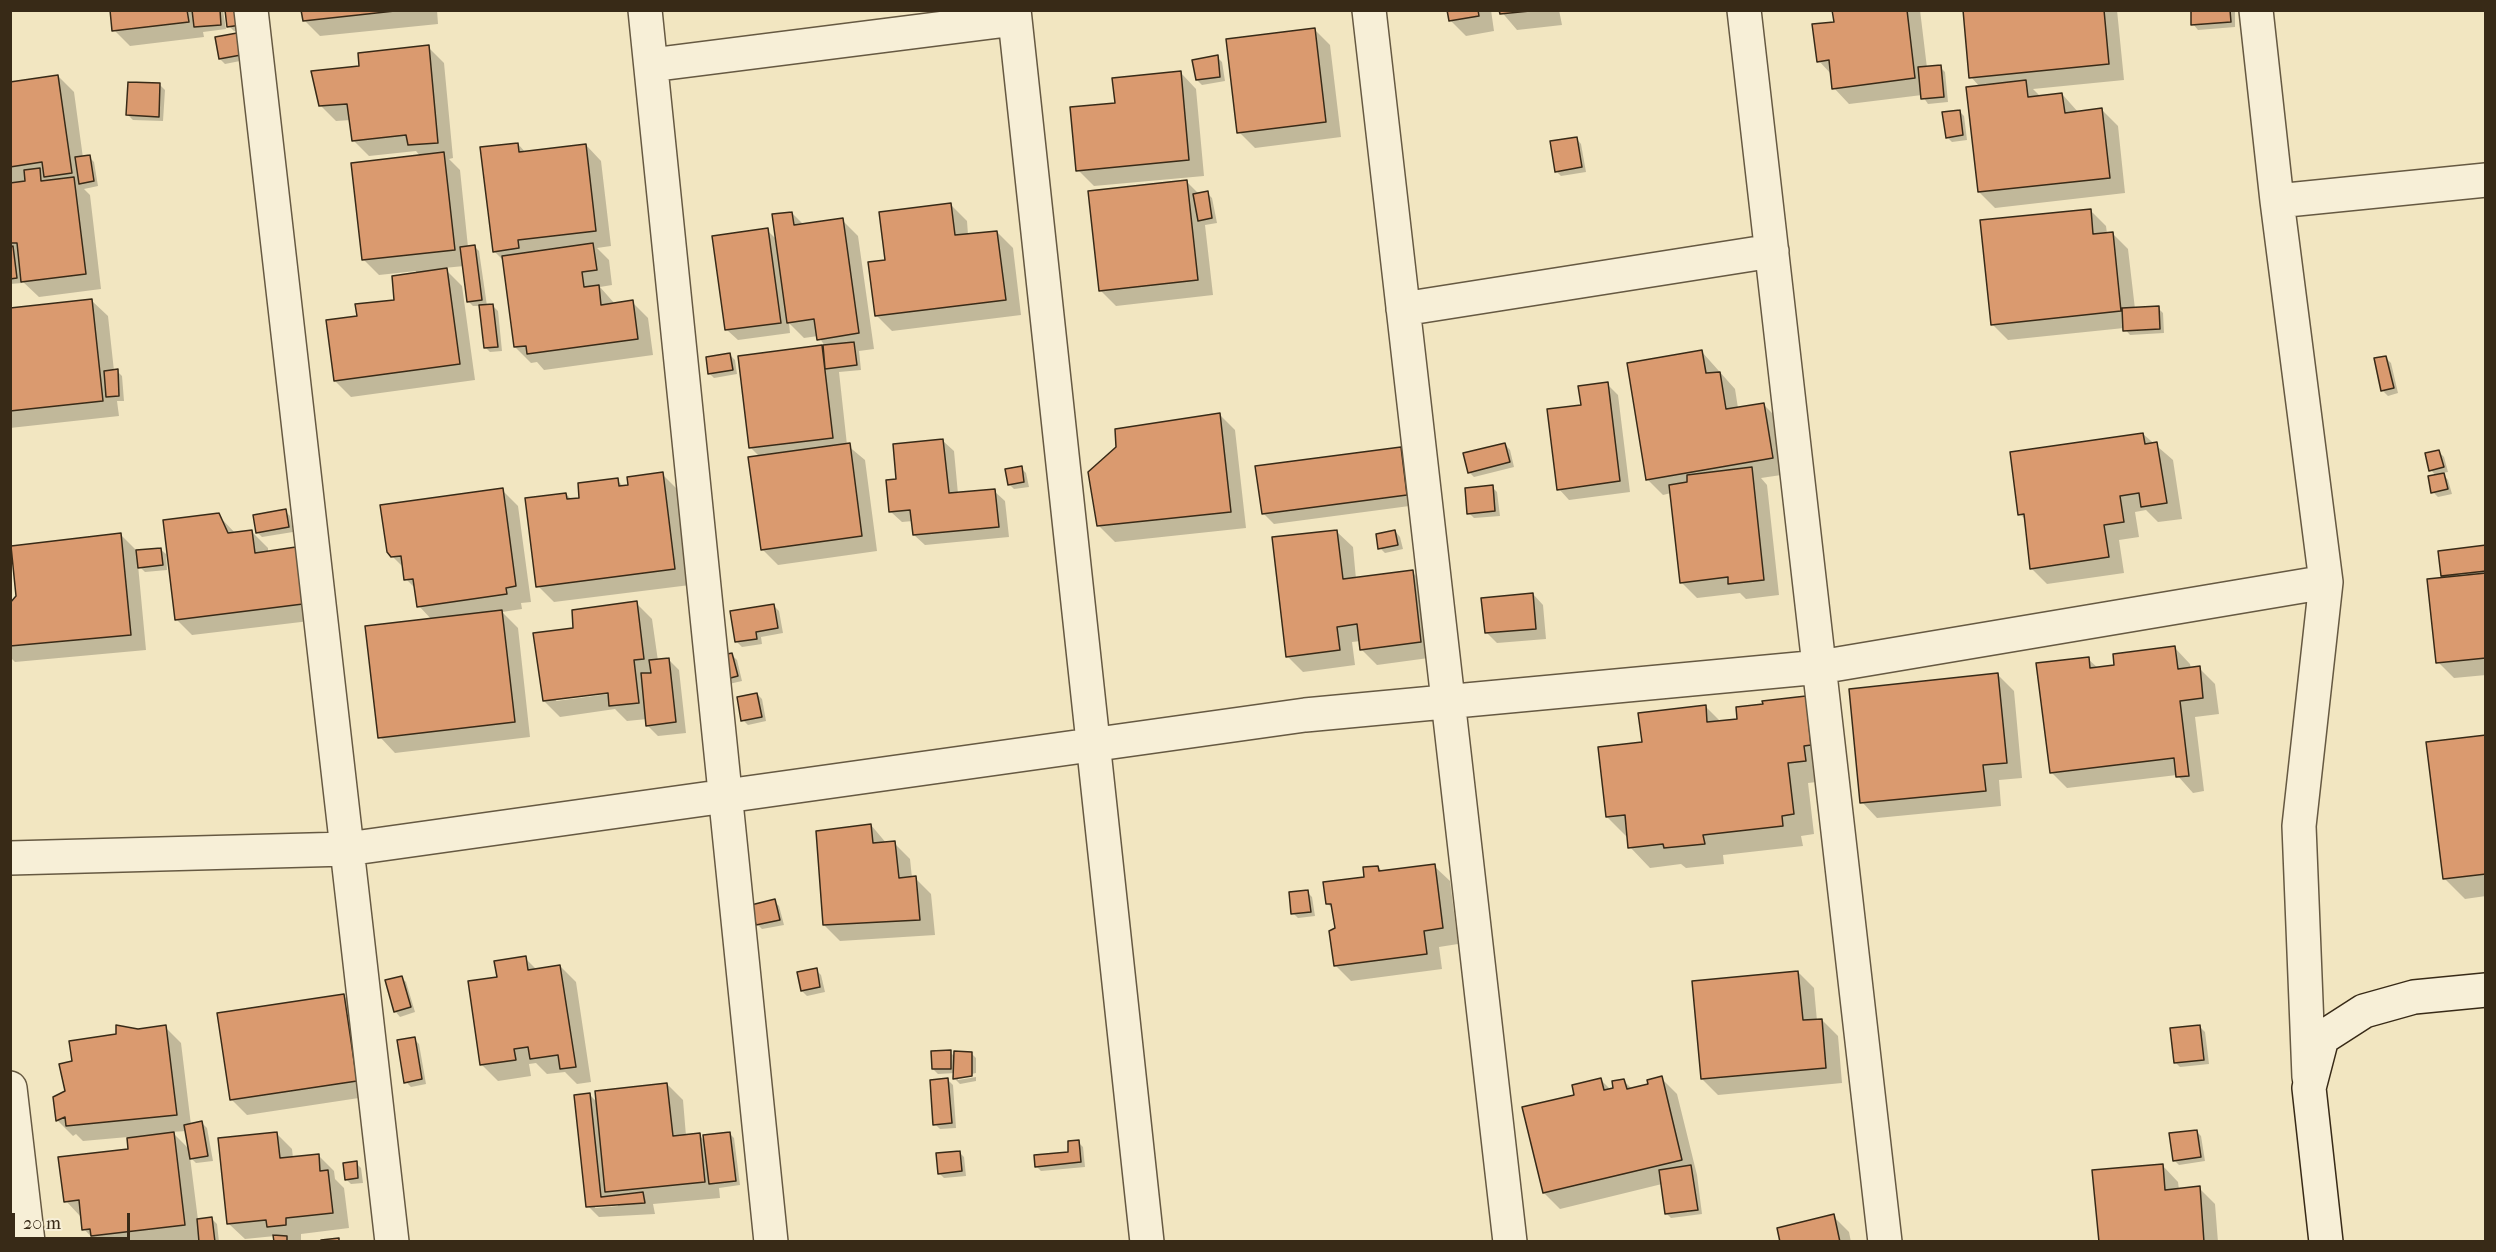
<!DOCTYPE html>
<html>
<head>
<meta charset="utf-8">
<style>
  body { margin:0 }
  #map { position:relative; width:2496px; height:1252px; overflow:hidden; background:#f2e6c1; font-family:"IM FELL French Canon",serif }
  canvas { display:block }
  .frame { position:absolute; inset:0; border:12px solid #382a17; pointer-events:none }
  .scale { position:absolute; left:12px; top:1213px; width:118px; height:27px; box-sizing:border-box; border:3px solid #382a17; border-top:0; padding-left:8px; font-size:18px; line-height:21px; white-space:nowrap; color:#382a17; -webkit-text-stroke:4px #f7efd7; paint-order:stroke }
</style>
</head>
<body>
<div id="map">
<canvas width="2496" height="1252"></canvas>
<div class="frame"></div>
<div class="scale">20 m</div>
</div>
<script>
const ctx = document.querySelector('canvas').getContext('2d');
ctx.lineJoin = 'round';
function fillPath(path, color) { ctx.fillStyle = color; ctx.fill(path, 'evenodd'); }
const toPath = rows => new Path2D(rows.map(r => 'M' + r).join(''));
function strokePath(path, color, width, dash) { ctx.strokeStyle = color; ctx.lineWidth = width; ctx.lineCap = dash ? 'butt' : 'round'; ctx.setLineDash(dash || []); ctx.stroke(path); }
fillPath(toPath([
  [112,10,223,10,226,29,203,32,204,37,130,46,114,30],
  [227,10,245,30,234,31,229,26],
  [303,10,437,10,438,24,320,36,304,20],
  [1448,10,1491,10,1494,31,1466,36,1450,20],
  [1500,10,1559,10,1562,25,1517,30],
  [1834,10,1920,10,1927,68,1940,67,1945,72,1948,102,1928,104,1922,95,1849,104,1834,88,1832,75,1819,61,1835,23],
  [1964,10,2117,10,2124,80,2033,89,2041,97,2062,94,2078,112,2102,110,2118,126,2125,193,1995,208,1979,192,1980,87,1971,77],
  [2192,10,2235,10,2235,27,2198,30,2193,24],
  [1314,29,1330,45,1341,137,1255,148,1239,132],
  [236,34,245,60,225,64,220,59],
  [428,47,444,63,453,158,449,159,460,170,468,247,474,246,479,251,487,306,493,306,498,311,502,351,490,352,485,347,481,306,473,306,468,301,464,266,444,268,462,286,475,380,351,397,335,381,358,317,396,301,416,274,416,271,379,275,363,259,421,157,416,151,369,156,353,140,351,120,336,121,320,105,360,67],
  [1217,57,1222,62,1225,81,1202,85,1197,80],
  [1181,73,1196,89,1204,176,1094,186,1078,170,1116,104],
  [58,76,74,92,83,158,89,157,94,162,98,186,84,189,90,195,101,289,39,297,21,280,22,283,10,284,10,83],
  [160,85,165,90,163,121,133,120,128,115],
  [1959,111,1964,116,1967,140,1952,142,1947,137],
  [1576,138,1581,144,1586,172,1561,176,1556,171],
  [518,144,526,153,586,145,601,161,611,246,597,248,609,260,612,285,600,287,615,304,632,302,648,318,653,355,544,370,537,362,531,363,515,347,504,261,494,251],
  [1186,181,1199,194,1207,193,1212,198,1217,223,1205,225,1213,295,1116,306,1100,290],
  [951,205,967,221,968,235,997,232,1013,248,1021,315,892,331,876,315,887,261],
  [2090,210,2106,226,2107,234,2112,233,2128,249,2135,309,2158,308,2163,313,2164,333,2130,335,2124,328,2008,340,1992,324],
  [792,213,804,225,842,220,858,236,874,349,859,351,861,370,839,372,847,445,865,460,877,551,778,565,762,549,760,457,750,447,740,357,825,346,818,336,804,338,789,323,790,333,738,340,727,330,767,230,777,240],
  [92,301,108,316,114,371,117,371,122,376,124,401,117,401,119,416,10,428,10,310],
  [1702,352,1735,389,1738,408,1763,404,1779,420,1788,474,1761,478,1767,485,1779,595,1746,599,1740,593,1697,598,1681,582,1671,493,1663,495,1647,479],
  [730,355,735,360,737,374,714,378,709,373],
  [2386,358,2391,363,2398,393,2388,396,2383,391,2375,360],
  [1607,384,1618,395,1630,492,1569,500,1559,489],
  [1219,414,1235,430,1246,528,1115,542,1099,526],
  [2143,434,2173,460,2182,519,2158,522,2146,510,2135,512,2139,537,2119,540,2124,573,2047,584,2031,568,2027,521,2020,514],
  [943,441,954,451,958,494,994,491,1005,501,1009,537,925,545,914,535,913,521,902,522,891,512,898,480],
  [1505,444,1510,450,1514,467,1474,477,1469,472],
  [1400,449,1411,459,1417,505,1274,524,1263,513],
  [2439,452,2444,457,2448,472,2442,473,2448,480,2452,494,2438,497,2433,492,2436,476,2431,470],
  [1021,468,1026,473,1029,487,1014,489,1009,484],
  [662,474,678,490,690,585,554,602,538,586,566,494,572,500,581,499,617,480,624,487],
  [1492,487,1497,492,1500,516,1474,518,1469,513],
  [502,490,518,506,531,602,521,603,522,609,502,612,518,628,530,737,395,753,380,737,432,620,419,606,416,589,406,579,404,568,392,556],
  [285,511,290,516,293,532,262,537,257,532],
  [218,515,236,534,252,532,268,548,268,552,318,620,192,635,176,619],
  [1395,531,1400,537,1403,549,1385,553,1380,548],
  [1337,532,1353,547,1356,579,1412,572,1428,588,1436,657,1377,665,1361,649,1361,641,1352,642,1355,665,1303,672,1287,656],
  [120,534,136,550,160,549,166,554,167,570,145,572,138,565,146,650,15,662,10,657,10,606],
  [2486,547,2486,675,2454,678,2438,662,2445,578,2442,576],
  [1533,594,1543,605,1546,639,1497,643,1486,632],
  [636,603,652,619,658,661,669,660,679,670,686,733,658,736,647,725,647,719,627,721,615,709,560,717,544,701,575,629],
  [615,690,616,693,556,701,556,698],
  [774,606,779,611,783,633,761,637,762,644,742,647,737,642],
  [2175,648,2190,664,2191,669,2199,668,2215,684,2219,714,2195,717,2204,791,2193,793,2177,775,2067,788,2051,772,2088,659,2098,668,2116,666],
  [732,655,737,660,742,681,729,684],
  [1998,675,2014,691,2022,778,1999,780,2001,806,1877,818,1862,802],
  [757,694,762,699,766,721,748,725,743,720],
  [1805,698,1826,718,1825,781,1808,783,1814,834,1801,836,1803,846,1723,855,1724,864,1686,868,1681,864,1650,868,1630,847,1628,838,1607,817,1644,744,1705,706,1721,722,1739,720],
  [2486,736,2486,896,2465,899,2444,878],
  [871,825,887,844,894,843,910,859,912,878,915,878,931,894,935,935,840,941,824,925],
  [1434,866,1450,881,1458,944,1439,947,1442,969,1351,981,1335,965,1336,929,1334,910,1328,904,1366,878,1378,867,1383,872],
  [1307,892,1312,897,1315,916,1298,918,1293,913],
  [774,901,779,906,784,925,762,929,757,924],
  [525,958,537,970,560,966,576,982,591,1082,577,1084,565,1072,547,1074,536,1063,529,1064,531,1076,498,1081,482,1065,499,978],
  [816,970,821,975,825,992,807,996,802,991],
  [1798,972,1814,988,1817,1021,1822,1020,1838,1036,1842,1083,1718,1095,1702,1079],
  [401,977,406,982,415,1012,400,1017,395,1011],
  [344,996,360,1012,372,1096,247,1115,231,1099],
  [165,1027,181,1043,191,1125,202,1123,207,1128,213,1161,196,1163,190,1157,198,1220,212,1219,217,1224,219,1242,96,1242,84,1229,81,1217,66,1201,130,1151,128,1137,83,1141,76,1134,73,1136,57,1120,74,1063,138,1030],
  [186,1131,190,1150,172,1132],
  [2200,1027,2205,1032,2209,1064,2180,1067,2175,1062],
  [414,1039,419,1044,426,1084,411,1087,406,1082],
  [950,1052,955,1057,971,1053,976,1058,976,1073,958,1077,958,1080,976,1077,976,1081,960,1084,955,1079,955,1073,938,1074,933,1069],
  [1661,1078,1677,1094,1697,1175,1702,1214,1671,1218,1666,1213,1662,1184,1560,1209,1544,1193,1576,1096,1601,1080,1611,1090,1623,1080,1632,1089,1650,1085],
  [948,1080,953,1085,956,1128,940,1129,935,1124],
  [667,1084,683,1100,686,1136,699,1135,705,1141,729,1133,734,1138,740,1185,719,1188,720,1198,653,1204,655,1214,599,1217,588,1206,590,1095,597,1102],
  [618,1203,618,1206,595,1208,595,1205],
  [2196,1131,2201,1136,2205,1161,2179,1165,2174,1160],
  [276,1133,292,1149,293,1158,318,1155,334,1171,335,1179,344,1188,349,1228,301,1234,301,1240,275,1242,275,1236,245,1239,229,1224],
  [1078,1142,1083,1147,1085,1167,1041,1171,1036,1166,1070,1153],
  [959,1152,964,1157,966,1176,944,1178,939,1173],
  [356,1163,361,1168,363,1183,351,1184,346,1179],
  [2163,1166,2178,1182,2179,1190,2199,1188,2215,1204,2218,1242,2100,1242],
  [1833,1216,1849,1232,1851,1242,1782,1242]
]), '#0003');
const building = toPath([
  [110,10,187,10,189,22,112,31,110,10],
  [192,10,220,10,221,25,194,27,192,10],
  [225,10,239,10,241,25,227,27,225,10],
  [301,10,404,10,303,21,301,10],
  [1447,10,1478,10,1479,16,1449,21,1447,10],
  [1499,10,1540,10,1500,14,1499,10],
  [1832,10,1907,10,1915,78,1832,89,1829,60,1817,62,1812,24,1834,22,1832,10],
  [1963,10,2104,10,2109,64,1969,78,1963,10],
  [2191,10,2230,10,2231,22,2191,25,2191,10],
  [1315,28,1326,122,1237,133,1226,39,1315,28],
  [237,33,241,55,219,59,215,37,237,33],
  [429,45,438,143,408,145,406,135,352,141,347,104,319,106,311,71,359,66,358,53,429,45],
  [1218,55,1220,77,1196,80,1192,60,1218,55],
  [1941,65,1944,97,1921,99,1918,67,1941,65],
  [1181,71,1189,160,1076,171,1070,107,1115,103,1112,78,1181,71],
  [58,75,72,173,44,177,42,162,10,167,10,82,58,75],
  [2026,80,2028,97,2062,93,2065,113,2102,108,2110,178,1978,192,1966,87,2026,80],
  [128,82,160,83,159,117,126,115,128,82],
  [1960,110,1963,135,1946,138,1942,112,1960,110],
  [1577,137,1582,167,1555,172,1550,141,1577,137],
  [518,143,519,152,586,144,596,231,518,240,519,248,493,252,480,147,518,143],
  [444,152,455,250,362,260,351,163,444,152],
  [90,155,94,181,79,184,75,157,90,155],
  [40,168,41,181,74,177,86,274,21,282,17,243,10,243,10,183,25,181,24,170,40,168],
  [1187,180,1198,280,1099,291,1088,191,1187,180],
  [1208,191,1212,218,1198,221,1193,194,1208,191],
  [951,203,955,235,997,231,1006,300,875,316,868,262,885,260,879,212,951,203],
  [2091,209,2093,234,2113,232,2121,311,1991,325,1980,220,2091,209],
  [792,212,794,225,843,218,859,333,817,340,814,319,787,323,772,214,792,212],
  [768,228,781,323,725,330,712,236,768,228],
  [593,243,597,270,582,272,584,287,599,285,601,305,633,300,638,339,527,354,526,346,514,347,502,256,593,243],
  [475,245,482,300,467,302,460,247,475,245],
  [13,246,17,278,10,279,10,247,13,246],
  [447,268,460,364,334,381,326,320,357,316,355,304,394,300,392,276,447,268],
  [92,299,103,401,10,411,10,308,92,299],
  [493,304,498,347,484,348,479,305,493,304],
  [2159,306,2160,329,2123,331,2122,308,2159,306],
  [854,342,857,365,825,369,823,345,854,342],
  [822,345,833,438,749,448,738,356,822,345],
  [1702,350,1706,373,1720,372,1726,409,1764,403,1773,458,1646,480,1627,363,1702,350],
  [730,353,733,370,708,374,706,357,730,353],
  [2386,356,2394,388,2381,391,2374,358,2386,356],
  [118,369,119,396,106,397,104,371,118,369],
  [1608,382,1620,481,1557,490,1547,409,1581,405,1578,386,1608,382],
  [1220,413,1231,512,1097,526,1088,472,1116,447,1115,429,1220,413],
  [2143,433,2145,444,2157,442,2167,503,2141,507,2139,493,2120,496,2124,522,2104,525,2109,557,2030,569,2024,514,2018,515,2010,452,2143,433],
  [943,439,949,493,995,489,999,527,913,535,910,510,889,512,886,480,896,479,893,444,943,439],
  [850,443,862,536,761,550,748,457,850,443],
  [1505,443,1510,462,1468,473,1463,453,1505,443],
  [1401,447,1407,495,1262,514,1255,466,1401,447],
  [2439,450,2444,467,2429,471,2425,453,2439,450],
  [1022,466,1024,482,1008,485,1005,469,1022,466],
  [1752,467,1764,580,1728,584,1728,577,1680,583,1669,485,1687,482,1687,475,1752,467],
  [663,472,675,569,536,587,525,498,566,493,567,499,579,498,578,483,618,478,619,486,628,485,627,477,663,472],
  [2444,473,2448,489,2431,493,2428,476,2444,473],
  [1493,485,1495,511,1467,514,1465,488,1493,485],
  [503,488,516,586,506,588,507,594,417,607,413,579,404,580,401,556,391,557,387,552,380,505,503,488],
  [286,509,289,527,256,533,253,515,286,509],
  [219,513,228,533,252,530,255,553,296,547,303,604,175,620,163,520,219,513],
  [1337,530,1343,579,1413,570,1421,642,1360,650,1357,624,1337,627,1340,650,1286,657,1272,537,1337,530],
  [1395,530,1398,545,1378,549,1376,534,1395,530],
  [121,533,131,635,10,646,10,603,16,596,11,546,121,533],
  [2486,545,2486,571,2441,576,2438,551,2486,545],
  [161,548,163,565,138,568,136,550,161,548],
  [2486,573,2486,658,2436,663,2427,579,2486,573],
  [1533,593,1536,629,1485,633,1481,598,1533,593],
  [637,601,644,659,634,660,639,703,609,706,608,693,543,701,533,633,573,628,572,610,637,601],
  [774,604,778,628,756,632,757,639,735,642,730,611,774,604],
  [502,610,515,722,378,738,365,626,502,610],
  [2175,646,2178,669,2200,666,2203,698,2180,701,2189,776,2176,777,2174,758,2050,773,2036,663,2089,657,2090,668,2114,665,2113,654,2175,646],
  [732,653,738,676,723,680,718,656,732,653],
  [669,658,676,722,646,726,641,673,651,673,649,660,669,658],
  [1998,673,2007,763,1983,765,1986,791,1860,803,1849,689,1998,673],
  [757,693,762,717,741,721,737,697,757,693],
  [1806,696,1811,745,1804,746,1806,761,1788,763,1794,814,1782,816,1783,826,1703,835,1705,844,1664,848,1663,844,1628,848,1625,815,1606,817,1598,747,1642,742,1638,713,1706,705,1707,722,1737,719,1736,707,1763,704,1762,701,1806,696],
  [2486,735,2486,874,2443,879,2426,742,2486,735],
  [871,824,873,843,895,841,899,878,916,876,920,920,823,925,816,831,871,824],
  [1435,864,1443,928,1424,931,1427,954,1334,966,1329,931,1335,928,1331,904,1326,904,1323,882,1364,877,1363,867,1378,866,1379,871,1435,864],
  [1308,890,1311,912,1291,914,1289,892,1308,890],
  [775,899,780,920,756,925,751,905,775,899],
  [526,956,528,970,560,965,576,1067,560,1069,558,1055,530,1059,528,1047,514,1049,516,1060,480,1065,468,981,497,977,494,961,526,956],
  [817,968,820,987,801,991,797,972,817,968],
  [1798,971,1803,1020,1822,1019,1826,1068,1701,1079,1692,981,1798,971],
  [402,976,411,1007,394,1012,385,980,402,976],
  [344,994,357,1081,230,1100,217,1013,344,994],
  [116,1025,138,1029,166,1025,177,1115,66,1126,65,1117,56,1121,53,1097,65,1091,59,1064,72,1061,69,1041,116,1034,116,1025],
  [2200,1025,2204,1060,2174,1063,2170,1028,2200,1025],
  [415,1037,422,1079,404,1083,397,1040,415,1037],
  [951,1050,951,1069,932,1069,931,1051,951,1050],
  [954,1051,972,1052,972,1076,953,1079,954,1051],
  [1662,1076,1682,1160,1543,1193,1522,1107,1574,1095,1572,1085,1601,1078,1604,1090,1613,1088,1612,1081,1624,1079,1627,1089,1648,1084,1647,1080,1662,1076],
  [948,1078,952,1123,933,1125,930,1080,948,1078],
  [667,1083,673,1136,700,1133,705,1182,605,1192,595,1091,667,1083],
  [590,1093,601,1197,643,1192,645,1203,586,1207,574,1095,590,1093],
  [202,1121,208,1156,190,1159,184,1125,202,1121],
  [2197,1130,2201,1157,2173,1161,2169,1133,2197,1130],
  [174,1132,185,1225,91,1236,90,1229,82,1230,79,1200,64,1202,58,1157,128,1149,127,1138,174,1132],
  [277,1132,280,1158,319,1154,320,1171,328,1170,333,1213,286,1218,286,1225,267,1227,266,1220,227,1224,218,1138,277,1132],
  [730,1132,736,1181,709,1184,703,1135,730,1132],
  [1079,1140,1081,1162,1035,1167,1034,1155,1068,1152,1068,1141,1079,1140],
  [960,1151,962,1171,938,1174,936,1153,960,1151],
  [357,1161,358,1178,345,1180,343,1163,357,1161],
  [2163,1164,2165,1190,2200,1186,2204,1242,2099,1242,2092,1170,2163,1164],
  [1691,1165,1698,1210,1665,1214,1659,1170,1691,1165],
  [1834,1214,1840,1242,1780,1242,1777,1228,1834,1214],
  [212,1217,215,1242,199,1242,197,1219,212,1217],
  [273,1235,287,1236,287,1242,274,1242,273,1235],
  [339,1238,339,1242,319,1242,321,1240,339,1238]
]);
fillPath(building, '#da9a6f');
strokePath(building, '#382a17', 1.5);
const street = toPath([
  [251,10,392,1242],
  [645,10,771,1242],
  [1014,10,1147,1242],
  [1369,10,1510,1242],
  [1744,10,1885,1242],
  [2256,10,2277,201,2326,582,2299,826,2309,1077],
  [651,65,1015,19],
  [2277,201,2486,180],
  [1403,309,1772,251],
  [10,858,347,849,1305,715,1820,667,2326,582],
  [10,1088,28,1242]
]);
const secondary = toPath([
  [2326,1242,2309,1088,2322,1038,2364,1011,2414,997,2486,990]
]);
strokePath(street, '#665942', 36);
strokePath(secondary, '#382a17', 36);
strokePath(street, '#f7efd7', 33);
strokePath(secondary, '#f7efd7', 33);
</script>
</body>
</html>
